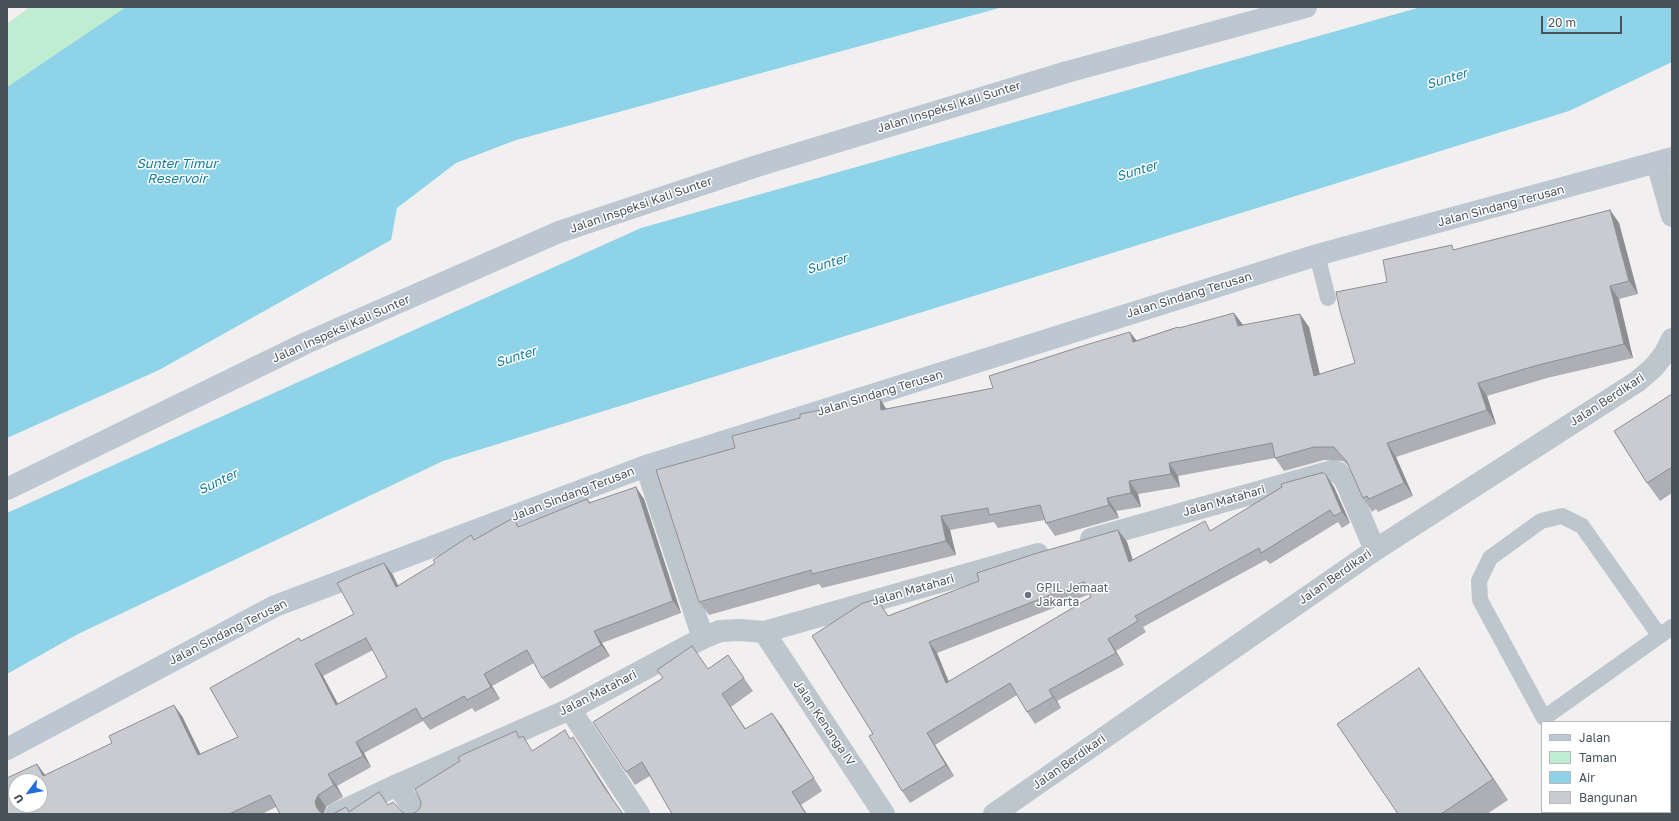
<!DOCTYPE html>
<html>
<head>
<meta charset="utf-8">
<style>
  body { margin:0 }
  #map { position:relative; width:1679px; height:821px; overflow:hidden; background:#f1efef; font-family:"Golos Text",sans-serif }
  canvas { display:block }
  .frame { position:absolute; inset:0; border:8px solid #48525b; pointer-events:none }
  .legend { position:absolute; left:1541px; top:721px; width:130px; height:92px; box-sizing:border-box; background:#fff; border:1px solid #b6babd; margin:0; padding:5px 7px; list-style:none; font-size:12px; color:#48525b }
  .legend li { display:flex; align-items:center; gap:8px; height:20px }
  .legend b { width:20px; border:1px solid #b6babd }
  .north { position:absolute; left:8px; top:773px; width:40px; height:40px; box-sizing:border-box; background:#fff; border:1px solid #b6babd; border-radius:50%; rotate:238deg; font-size:11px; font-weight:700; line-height:16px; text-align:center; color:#48525b }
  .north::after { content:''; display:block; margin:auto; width:14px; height:18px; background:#216dd9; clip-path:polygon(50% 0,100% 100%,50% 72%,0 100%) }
  .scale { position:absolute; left:1541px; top:16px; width:81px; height:18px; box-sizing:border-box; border:2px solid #48525b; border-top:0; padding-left:5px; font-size:12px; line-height:14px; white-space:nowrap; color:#48525b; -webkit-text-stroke:3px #fff; paint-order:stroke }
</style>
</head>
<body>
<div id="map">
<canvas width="1679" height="821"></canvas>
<div class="frame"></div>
<ul class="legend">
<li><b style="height:5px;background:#bdc7d2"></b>Jalan</li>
<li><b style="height:11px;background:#bfedd2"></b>Taman</li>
<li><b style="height:11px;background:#8ed3e8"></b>Air</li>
<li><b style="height:11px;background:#c9cbd1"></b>Bangunan</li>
</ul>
<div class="north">U</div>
<div class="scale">20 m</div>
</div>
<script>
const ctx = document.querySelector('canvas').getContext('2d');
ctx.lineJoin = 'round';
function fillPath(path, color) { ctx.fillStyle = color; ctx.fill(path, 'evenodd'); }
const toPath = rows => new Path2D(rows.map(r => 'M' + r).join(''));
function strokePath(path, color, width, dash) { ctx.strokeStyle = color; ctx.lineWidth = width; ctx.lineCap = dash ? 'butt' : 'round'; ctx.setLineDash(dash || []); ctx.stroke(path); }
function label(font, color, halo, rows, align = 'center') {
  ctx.font = font + ' "Golos Text",sans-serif'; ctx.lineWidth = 3; ctx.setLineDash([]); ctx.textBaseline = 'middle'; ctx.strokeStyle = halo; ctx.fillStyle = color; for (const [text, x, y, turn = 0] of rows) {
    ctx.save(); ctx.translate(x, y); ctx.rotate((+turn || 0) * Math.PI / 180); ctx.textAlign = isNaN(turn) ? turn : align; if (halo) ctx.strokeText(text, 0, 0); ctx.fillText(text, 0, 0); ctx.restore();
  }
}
fillPath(toPath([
  [30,7,126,7,7,87,7,24]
]), '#bfedd2');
fillPath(toPath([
  [126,7,1003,7,516,140,456,163,397,208,391,240,159,370,7,438,7,87],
  [1421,7,1672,7,1672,62,1569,111,443,461,78,634,7,674,7,513,641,228]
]), '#8ed3e8');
const highway = toPath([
  [1670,787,1672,786],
  [1629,814,1632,812]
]);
strokePath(highway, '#748ba7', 23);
strokePath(toPath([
  [1317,255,1328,298],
  [1659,635,1582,526,1562,516,1541,521,1490,558,1479,581,1480,600,1544,718,1672,627],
  [1606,812,1607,814]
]), '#bec6cd', 16);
strokePath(toPath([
  [1657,163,1672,216],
  [646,466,703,638],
  [1091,539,1332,471,1338,472,1345,480,1375,550],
  [764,632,884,814],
  [570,709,639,814],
  [397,785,417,814],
  [336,814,397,785,570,709,703,638,720,631,740,630,764,632,1038,554],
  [994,814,1375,550,1638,381,1654,367,1665,353,1672,339]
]), '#bec6cd', 22);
strokePath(toPath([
  [7,489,306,343,559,232,757,166,1067,72,1306,7],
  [7,749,275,606,646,466,1317,255,1672,158]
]), '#bdc7d2', 22);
strokePath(highway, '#89a0bc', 22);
fillPath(toPath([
  [1610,210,1619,223,1638,294,1619,299,1633,358,1547,378,1487,396,1496,424,1396,457,1413,496,1378,512,1376,509,1372,512,1363,498,1350,467,1343,461,1324,460,1284,471,1275,458,1178,476,1180,487,1138,494,1141,507,1116,511,1119,518,1055,536,1046,523,1045,520,998,528,994,522,950,530,956,555,822,588,819,584,709,615,699,602,735,448,880,399,886,409,993,388,1178,327,1179,328,1243,325,1309,327,1320,374,1355,363,1387,282,1455,250],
  [1672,394,1672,493,1660,501,1647,483],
  [1326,475,1334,487,1350,523,1342,528,1338,522,1270,564,1266,560,1143,627,1146,632,1116,651,1124,665,1057,701,1061,708,1035,724,1027,712,1017,695,935,745,954,776,910,803,902,791,873,734,888,616,1118,530,1127,542,1133,560,1211,531],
  [1090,594,1091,597,949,682,937,653],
  [587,499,590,502,644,499,681,613,602,643,610,656,550,689,542,678,534,663,492,686,500,699,475,712,472,708,430,730,423,721,364,753,371,767,337,786,343,797,326,807,324,813,276,807,262,814,7,814,37,764,45,775,182,716,200,754,238,737,299,638,301,641,354,614,384,563,393,575,398,586,474,540,513,518,519,527],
  [373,650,387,677,338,704,323,676],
  [728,655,753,691,731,707,746,729,781,725,822,791,801,805,650,776,635,785,626,772,708,669],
  [1419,668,1508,800,1487,814,1398,814]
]), '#adafb4');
fillPath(toPath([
  [1610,210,1619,223,1638,294,1629,281],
  [1610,286,1619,299,1633,358,1624,344],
  [1234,313,1244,326,1238,326],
  [1300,314,1309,327,1323,390,1314,376],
  [1130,332,1140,345,1133,342],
  [1478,383,1487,396,1496,424,1487,410],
  [880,399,889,413,881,410],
  [1387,443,1396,457,1413,496,1404,483],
  [1169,463,1178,476,1180,487,1171,474],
  [1326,475,1334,487,1350,523,1342,512],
  [1129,481,1138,494,1141,507,1131,493],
  [636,487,644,499,681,613,673,601],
  [1107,498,1116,511,1119,518,1109,505],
  [941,516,950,530,956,555,946,541],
  [1118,530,1127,542,1137,574,1129,562],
  [384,563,393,575,404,598,396,587],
  [594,631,602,643,610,656,601,645],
  [1108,639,1116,651,1124,665,1116,653],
  [929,642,937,653,954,695,946,683],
  [315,664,323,676,345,717,336,705],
  [1419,668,1433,689,1508,800,1493,779],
  [484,674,492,686,500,699,491,687],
  [1049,690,1057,701,1061,708,1053,697],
  [174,705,182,716,207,767,198,755],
  [772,713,781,725,822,791,814,778],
  [927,733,935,745,954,776,946,765],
  [573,737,581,749,613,799,604,787],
  [356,742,364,753,371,767,363,756],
  [37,764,45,775,43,776],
  [328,774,337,786,343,797,334,785],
  [792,792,801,805,807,814,806,814],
  [318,795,326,807,324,813,321,814,317,808,315,802]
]), '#8d8e92');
const building = toPath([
  [1610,210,1629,281,1610,286,1624,344,1538,365,1478,383,1487,410,1387,443,1404,483,1369,499,1367,496,1363,498,1347,462,1334,447,1314,447,1275,458,1272,443,1169,463,1171,474,1129,481,1131,493,1107,498,1109,505,1046,523,1040,505,989,515,988,508,941,516,946,541,812,574,811,570,699,602,656,470,735,448,732,436,800,418,800,414,880,399,881,410,993,388,989,376,1089,344,1130,332,1133,342,1178,327,1179,328,1234,313,1238,326,1300,314,1314,376,1355,363,1340,311,1336,292,1387,282,1383,260,1452,245,1453,250,1610,210],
  [1672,394,1672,467,1647,483,1614,431,1672,394],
  [1321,473,1324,473,1326,475,1342,512,1334,516,1330,510,1261,553,1259,548,1135,616,1138,621,1108,639,1116,653,1049,690,1053,697,1027,712,1010,683,927,733,946,765,902,791,869,736,873,734,812,636,863,603,877,599,888,616,979,581,977,573,1034,554,1118,530,1129,562,1205,521,1210,531,1282,487,1281,484,1321,473],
  [1084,582,1091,597,946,683,929,642,1084,582],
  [636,487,673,601,594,631,601,645,542,678,527,650,484,674,491,687,467,700,464,696,422,719,416,708,356,742,363,756,328,774,334,785,318,795,315,802,317,808,320,812,325,814,280,814,270,795,229,814,7,814,7,778,37,764,43,776,112,743,109,736,174,705,198,755,238,737,210,688,299,638,301,641,354,614,337,583,354,575,384,563,396,587,435,563,433,560,471,535,474,540,513,518,518,527,587,499,589,503,636,487],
  [366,638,387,677,336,705,315,664,366,638],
  [16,781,40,781,40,805,16,805,16,781],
  [692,646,708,669,728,655,744,678,722,694,745,729,772,713,814,778,792,792,806,814,672,814,642,762,626,772,593,722,663,678,657,670,692,646],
  [1419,668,1493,779,1441,814,1398,814,1337,724,1419,668],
  [565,730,570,739,573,737,604,787,623,814,412,814,416,812,420,808,421,802,415,789,460,761,458,758,464,754,516,731,519,738,523,736,532,751,565,730],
  [379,792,388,805,393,802,403,813,407,814,330,814,333,814,346,807,349,812,379,792]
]);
fillPath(building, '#c9cbd1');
strokePath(building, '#8d8e92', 1);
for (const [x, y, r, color] of [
  [1028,595,4,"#6b7280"]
]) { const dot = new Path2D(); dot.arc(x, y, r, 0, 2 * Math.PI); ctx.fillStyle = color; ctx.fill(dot); strokePath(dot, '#fff', 1.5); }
label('12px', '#48525b', '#fff', [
  ["Jalan Inspeksi Kali Sunter",949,107,-17],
  ["Jalan Inspeksi Kali Sunter",641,205,-19],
  ["Jalan Sindang Terusan",1501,206,-15],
  ["Jalan Sindang Terusan",1189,295,-17],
  ["Jalan Inspeksi Kali Sunter",341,329,-24],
  ["Jalan Sindang Terusan",880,393,-17],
  ["Jalan Berdikari",1607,400,-33],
  ["Jalan Sindang Terusan",573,494,-21],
  ["Jalan Matahari",1224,501,-16],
  ["Jalan Berdikari",1335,577,-35],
  ["Jalan Matahari",913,590,-16],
  ["Jalan Sindang Terusan",228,632,-27],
  ["Jalan Matahari",598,693,-27],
  ["Jalan Kenanga IV",824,723,56],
  ["Jalan Berdikari",1069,762,-35]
]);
label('12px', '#5b616d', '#fff', [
  ["GPIL Jemaat",1036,588],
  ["Jakarta",1036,602]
], 'left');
label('italic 13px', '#127c9d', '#fff', [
  ["Sunter",1447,79,-17],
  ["Sunter Timur",177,164],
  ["Reservoir",177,179],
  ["Sunter",1137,171,-17],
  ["Sunter",827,264,-17],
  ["Sunter",516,357,-17],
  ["Sunter",218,482,-26]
]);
</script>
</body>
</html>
